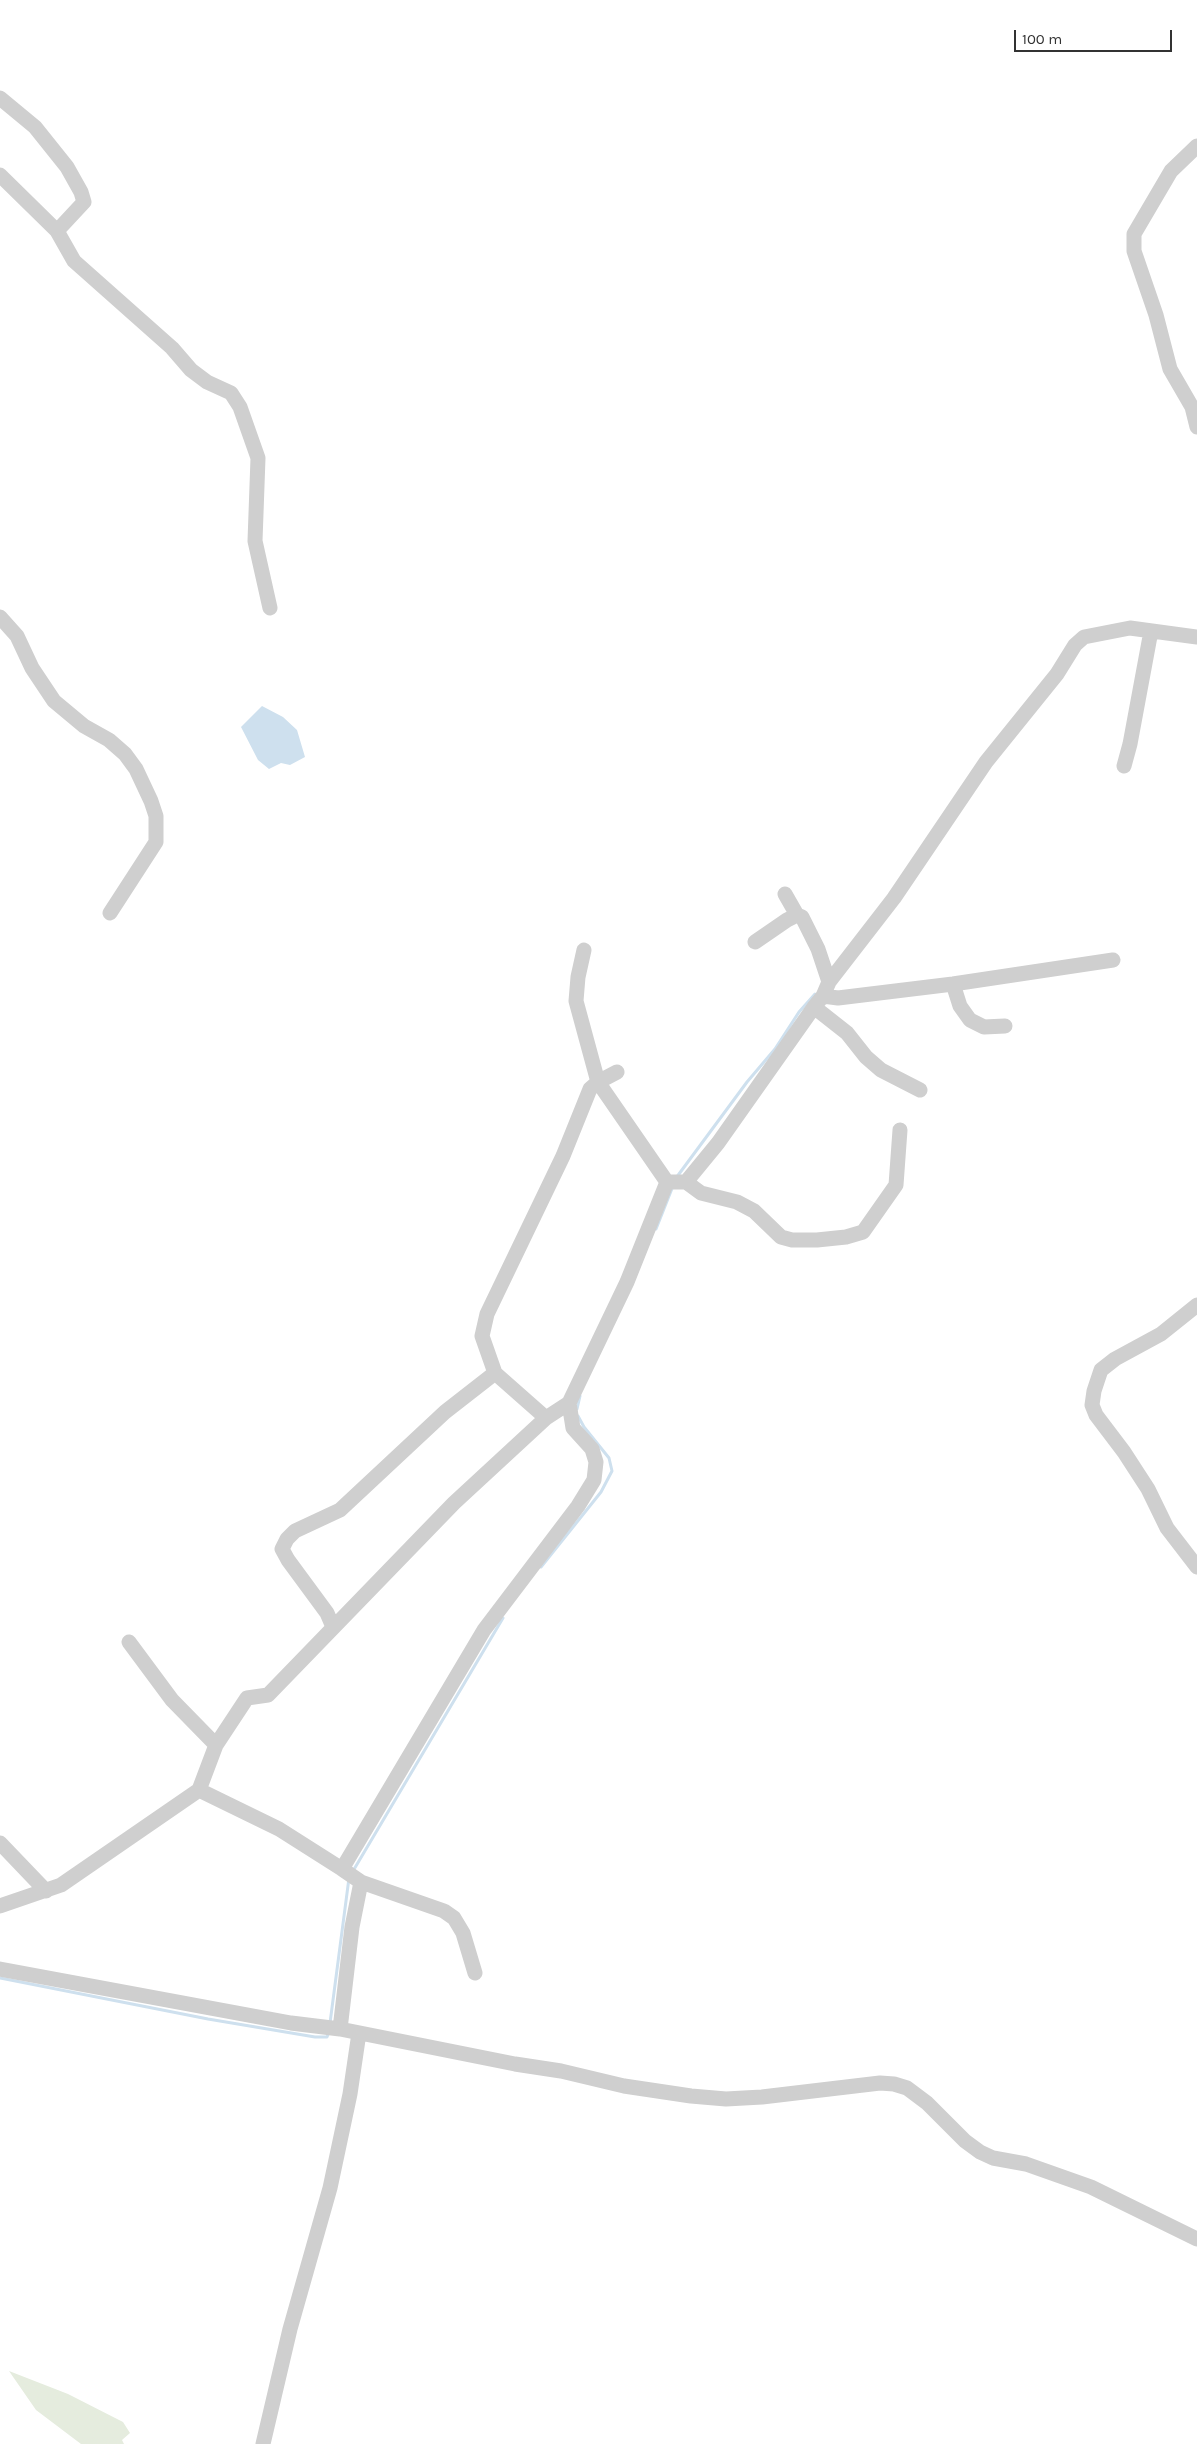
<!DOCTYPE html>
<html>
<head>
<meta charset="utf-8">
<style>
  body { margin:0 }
  #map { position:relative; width:1197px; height:2444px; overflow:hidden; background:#fff; font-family:Karla,sans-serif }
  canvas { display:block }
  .scale { position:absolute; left:1014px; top:30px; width:158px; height:22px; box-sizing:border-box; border:2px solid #323232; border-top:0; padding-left:6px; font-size:15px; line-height:18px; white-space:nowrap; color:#323232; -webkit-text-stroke:4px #fff; paint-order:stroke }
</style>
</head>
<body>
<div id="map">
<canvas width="1197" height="2444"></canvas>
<div class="scale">100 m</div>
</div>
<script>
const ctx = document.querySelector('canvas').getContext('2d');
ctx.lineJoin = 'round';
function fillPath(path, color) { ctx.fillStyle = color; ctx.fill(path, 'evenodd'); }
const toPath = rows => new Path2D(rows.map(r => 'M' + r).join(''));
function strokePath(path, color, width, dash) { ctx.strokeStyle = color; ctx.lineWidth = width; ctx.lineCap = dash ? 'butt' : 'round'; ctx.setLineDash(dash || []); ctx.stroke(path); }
fillPath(toPath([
  [9,2371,68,2394,123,2422,130,2433,122,2440,124,2444,81,2444,36,2410]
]), '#e5ecde');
fillPath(toPath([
  [262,706,283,717,297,730,305,757,290,765,281,763,269,769,258,760,241,727]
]), '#cee0ee');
strokePath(toPath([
  [676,1178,747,1082,775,1049,799,1012,815,994],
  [656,1229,673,1186],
  [577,1409,580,1396],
  [541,1567,601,1492,612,1471,609,1458,584,1427,578,1416],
  [353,1871,503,1618],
  [0,1978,208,2019,315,2037,327,2037,329,2032],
  [330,2023,349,1878]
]), '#cee0ee', 3);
strokePath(toPath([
  [0,98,35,127,67,167,81,192,84,202,57,231],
  [1197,146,1171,171,1134,234,1134,251,1156,315,1170,369,1192,407,1197,427],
  [0,175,57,231,74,261,172,348,191,370,207,382,231,393,240,407,258,458,255,541,270,608],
  [0,617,17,636,32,668,54,701,84,726,109,740,125,754,136,769,151,801,156,816,156,842,110,913],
  [1124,766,1130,744,1151,631],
  [785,894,797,915],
  [755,942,787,920,797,915,802,917,818,949,829,982],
  [584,950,578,977,576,1001,598,1082,667,1182],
  [953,984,960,1006,970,1020,984,1027,1005,1026],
  [823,996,838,998,953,984,1113,960],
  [920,1090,881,1070,866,1057,847,1033,814,1007,823,996,829,982,894,898,986,762,1057,674,1075,645,1084,637,1130,628,1197,637],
  [667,1182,686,1182,701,1193,737,1202,754,1211,781,1237,792,1240,817,1240,846,1237,863,1232,896,1185,900,1130],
  [686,1182,718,1143,814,1007],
  [1197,1305,1161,1334,1115,1359,1101,1370,1094,1391,1092,1405,1096,1415,1124,1452,1148,1489,1167,1528,1197,1567],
  [546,1418,495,1373,482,1336,487,1314,563,1156,590,1089,598,1082,617,1072],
  [333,1627,327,1613,288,1560,282,1549,287,1539,295,1531,340,1510,445,1412,495,1373],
  [129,1642,172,1700,216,1745],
  [199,1790,279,1829,342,1869],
  [0,1843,46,1891],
  [361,1882,444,1911,454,1918,463,1933,475,1973],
  [0,1906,61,1885,199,1790,216,1745,247,1698,268,1695,454,1503,546,1418,569,1403,627,1282,667,1182],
  [0,1969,291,2023,340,2029,515,2064,561,2071,624,2086,691,2096,726,2099,762,2097,880,2083,894,2084,907,2088,927,2103,965,2141,980,2152,993,2158,1026,2164,1091,2187,1197,2239],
  [340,2029,352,1927,361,1882,342,1869,484,1630,578,1506,594,1480,596,1462,592,1449,573,1428,569,1403],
  [263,2444,290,2329,330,2188,350,2094,359,2033]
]), '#cfcfcf', 15);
</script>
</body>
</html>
